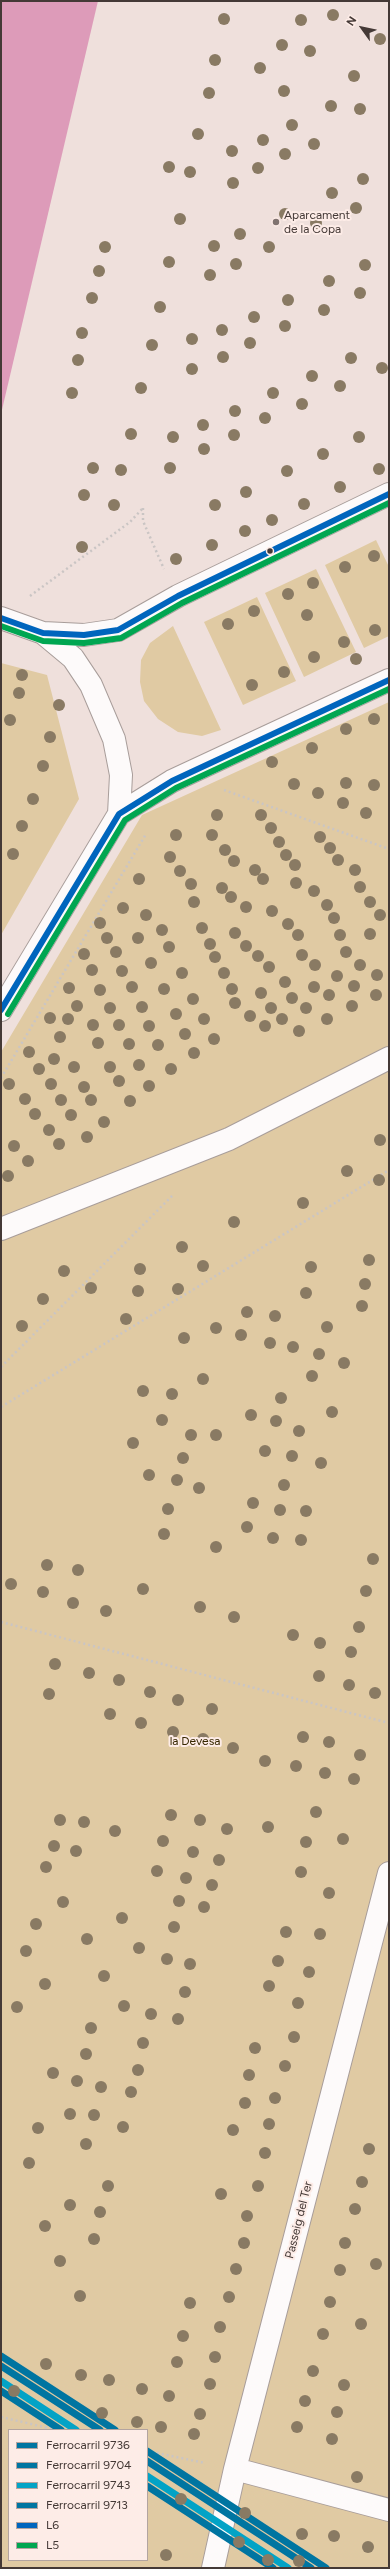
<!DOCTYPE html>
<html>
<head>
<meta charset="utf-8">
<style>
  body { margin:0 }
  #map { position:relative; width:390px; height:2569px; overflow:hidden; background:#efe0dc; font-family:Figtree,sans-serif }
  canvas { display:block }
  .frame { position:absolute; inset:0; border:2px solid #443936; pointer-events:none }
  .legend { position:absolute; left:8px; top:2429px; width:140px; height:132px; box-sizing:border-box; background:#fdece7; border:1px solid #b3a4a0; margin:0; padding:5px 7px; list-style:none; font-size:12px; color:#443936 }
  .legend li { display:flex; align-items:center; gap:8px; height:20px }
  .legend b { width:20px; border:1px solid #b3a4a0 }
  .north { position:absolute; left:342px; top:8px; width:40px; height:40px; -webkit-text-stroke:3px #fdece7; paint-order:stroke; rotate:303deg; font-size:11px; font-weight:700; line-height:16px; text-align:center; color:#443936 }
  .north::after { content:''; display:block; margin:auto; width:14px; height:18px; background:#443936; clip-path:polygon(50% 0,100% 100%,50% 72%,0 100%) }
</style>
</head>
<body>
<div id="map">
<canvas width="390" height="2569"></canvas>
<div class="frame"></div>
<ul class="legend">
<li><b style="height:5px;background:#0075a1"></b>Ferrocarril 9736</li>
<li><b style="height:5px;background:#0075a1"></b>Ferrocarril 9704</li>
<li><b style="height:5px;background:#03a3c6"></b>Ferrocarril 9743</li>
<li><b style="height:5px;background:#0075a1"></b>Ferrocarril 9713</li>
<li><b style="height:5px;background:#0065bd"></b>L6</li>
<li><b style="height:5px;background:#00a651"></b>L5</li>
</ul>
<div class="north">N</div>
</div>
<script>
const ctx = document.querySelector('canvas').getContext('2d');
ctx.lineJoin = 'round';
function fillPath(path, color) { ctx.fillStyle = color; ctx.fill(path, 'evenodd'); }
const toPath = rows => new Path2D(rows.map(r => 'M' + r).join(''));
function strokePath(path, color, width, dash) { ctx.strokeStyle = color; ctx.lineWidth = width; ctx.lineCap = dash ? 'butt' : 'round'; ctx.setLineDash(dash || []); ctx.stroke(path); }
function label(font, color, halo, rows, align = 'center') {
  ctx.font = font + ' Figtree,sans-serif'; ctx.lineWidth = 4; ctx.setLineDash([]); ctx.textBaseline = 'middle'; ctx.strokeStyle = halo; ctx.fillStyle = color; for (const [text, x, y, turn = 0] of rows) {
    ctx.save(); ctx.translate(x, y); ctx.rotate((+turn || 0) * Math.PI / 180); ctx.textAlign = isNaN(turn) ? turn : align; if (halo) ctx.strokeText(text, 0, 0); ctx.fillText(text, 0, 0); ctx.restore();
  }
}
fillPath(toPath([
  [376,540,389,567,389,636,364,648,325,565],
  [316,569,356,652,304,677,265,593],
  [257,597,296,681,243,705,204,622],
  [173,626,221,730,202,736,178,732,158,719,144,701,140,682,141,660,150,643],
  [1,663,47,675,79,799,1,935],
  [389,702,389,2568,1,2568,1,1052,142,815],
  [9,2430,147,2430,147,2560,9,2560]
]), '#e0caa3');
fillPath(toPath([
  [1,1,98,1,1,414]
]), '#dd9bb9');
const street = toPath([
  [1,1229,229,1139,389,1058],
  [235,2469,389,2510],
  [213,2568,235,2469,389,1873]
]);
const secondary = toPath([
  [1,618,43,633,84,635,118,630,178,596,389,494],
  [43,633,73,658,91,685,114,739,121,775,119,814],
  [1,1010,119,814,172,781,389,680]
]);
strokePath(street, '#a89d9a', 24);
strokePath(secondary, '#a89d9a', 24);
strokePath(toPath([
  [143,508,143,521,164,569],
  [30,596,130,522,143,508],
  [224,790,389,849],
  [1,1078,146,834],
  [1,1367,173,1195],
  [1,1407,389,1170],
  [1,1622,389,1723],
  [1,2417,57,2430],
  [147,2451,205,2463]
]), '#cac5c4', 2.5, [2, 3]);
strokePath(street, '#fdfafa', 22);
strokePath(secondary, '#fdfafa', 22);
strokePath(toPath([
  [1,618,43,633,84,635,118,630,178,596,389,494],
  [1,1010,119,814,172,781,389,680]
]), '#0065bd', 6);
strokePath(toPath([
  [1,626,43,641,84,643,121,638,182,603,389,503],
  [8,1014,125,820,176,788,389,689]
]), '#00a651', 6);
strokePath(toPath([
  [1,2356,115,2430],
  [147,2451,326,2568]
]), '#0075a1', 7);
strokePath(toPath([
  [1,2366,100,2430],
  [147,2461,311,2568]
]), '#0075a1', 7);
strokePath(toPath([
  [1,2381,76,2430],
  [147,2476,288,2568]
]), '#03a3c6', 7);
strokePath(toPath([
  [1,2391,61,2430],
  [147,2486,273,2568]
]), '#0075a1', 7);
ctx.fillStyle = '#897a63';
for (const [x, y] of [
  [333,15],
  [224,19],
  [301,20],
  [380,39],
  [282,45],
  [310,51],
  [215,60],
  [260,68],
  [354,76],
  [284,91],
  [209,93],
  [331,106],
  [360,109],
  [292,125],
  [198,134],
  [263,140],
  [314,144],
  [232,151],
  [285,154],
  [169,167],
  [258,168],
  [190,172],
  [363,179],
  [233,183],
  [332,193],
  [356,208],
  [285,214],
  [180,219],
  [316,223],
  [240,234],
  [214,246],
  [105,247],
  [269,247],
  [169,262],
  [236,264],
  [365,265],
  [99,271],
  [210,275],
  [329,281],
  [360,293],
  [92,298],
  [288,300],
  [160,307],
  [324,310],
  [254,317],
  [285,326],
  [222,330],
  [82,333],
  [192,339],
  [250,343],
  [152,345],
  [223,357],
  [351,358],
  [78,360],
  [382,368],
  [192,369],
  [312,376],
  [340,386],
  [141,388],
  [72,393],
  [273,393],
  [302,404],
  [235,411],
  [265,418],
  [203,425],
  [131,434],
  [234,435],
  [173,437],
  [359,437],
  [204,449],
  [323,454],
  [93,468],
  [170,468],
  [379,469],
  [121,470],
  [287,471],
  [340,487],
  [246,492],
  [84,495],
  [304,504],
  [114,505],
  [215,505],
  [272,520],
  [245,531],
  [212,545],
  [82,547],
  [374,556],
  [176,559],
  [345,567],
  [313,583],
  [288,594],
  [254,611],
  [307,615],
  [228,624],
  [375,630],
  [344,642],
  [314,657],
  [356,659],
  [284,672],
  [22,675],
  [252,685],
  [19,693],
  [59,705],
  [374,719],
  [10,720],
  [346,729],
  [50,737],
  [312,748],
  [272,762],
  [43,766],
  [346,783],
  [294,784],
  [374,785],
  [318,793],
  [33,799],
  [343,803],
  [366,813],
  [217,815],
  [261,815],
  [22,826],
  [271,828],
  [176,835],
  [212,835],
  [320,837],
  [279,842],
  [330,848],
  [225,850],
  [13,854],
  [286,855],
  [170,857],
  [338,860],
  [234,861],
  [295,865],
  [255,870],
  [355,870],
  [180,871],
  [139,879],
  [263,879],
  [296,883],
  [191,884],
  [360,887],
  [222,888],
  [314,891],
  [231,897],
  [194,902],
  [370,902],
  [327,905],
  [246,907],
  [123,908],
  [272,911],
  [146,915],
  [380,915],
  [334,918],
  [100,923],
  [288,924],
  [202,928],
  [162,930],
  [235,933],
  [370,934],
  [298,935],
  [340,935],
  [107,938],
  [138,938],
  [210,944],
  [246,946],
  [169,947],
  [116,952],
  [346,952],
  [84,954],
  [302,955],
  [258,956],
  [215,957],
  [151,963],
  [315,965],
  [360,965],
  [269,967],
  [92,970],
  [122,971],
  [182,973],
  [224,973],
  [377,975],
  [337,976],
  [285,982],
  [354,986],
  [132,987],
  [314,987],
  [69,988],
  [164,989],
  [232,989],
  [100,990],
  [261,993],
  [329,995],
  [376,995],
  [292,998],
  [193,999],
  [235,1003],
  [77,1006],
  [352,1006],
  [142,1007],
  [110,1008],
  [271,1008],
  [306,1008],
  [176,1014],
  [250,1016],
  [50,1018],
  [68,1019],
  [204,1019],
  [282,1019],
  [327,1019],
  [93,1025],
  [119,1025],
  [149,1026],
  [265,1026],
  [299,1031],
  [185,1034],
  [60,1037],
  [214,1039],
  [98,1043],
  [129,1044],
  [158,1045],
  [29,1052],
  [194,1053],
  [54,1059],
  [139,1065],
  [74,1067],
  [110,1067],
  [39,1069],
  [171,1069],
  [119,1081],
  [9,1084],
  [51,1084],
  [149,1086],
  [84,1087],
  [25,1099],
  [61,1100],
  [91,1100],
  [130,1101],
  [35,1114],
  [71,1115],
  [104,1122],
  [49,1130],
  [87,1137],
  [380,1140],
  [59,1144],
  [14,1146],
  [28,1161],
  [347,1171],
  [8,1176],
  [379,1180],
  [303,1203],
  [234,1222],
  [182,1247],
  [369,1260],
  [203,1266],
  [311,1267],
  [140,1269],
  [64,1271],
  [365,1284],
  [91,1288],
  [178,1289],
  [138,1291],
  [306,1293],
  [43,1299],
  [362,1306],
  [247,1312],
  [275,1316],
  [126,1319],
  [22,1326],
  [327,1327],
  [216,1328],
  [241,1335],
  [184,1338],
  [270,1343],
  [293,1347],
  [319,1354],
  [344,1363],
  [312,1376],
  [203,1379],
  [143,1391],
  [172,1394],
  [281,1398],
  [332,1412],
  [251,1415],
  [162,1420],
  [276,1421],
  [299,1431],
  [191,1435],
  [216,1435],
  [133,1443],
  [265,1451],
  [292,1456],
  [183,1458],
  [321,1463],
  [149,1475],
  [177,1480],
  [284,1485],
  [199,1488],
  [253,1503],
  [168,1509],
  [280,1510],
  [306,1511],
  [247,1527],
  [164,1534],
  [273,1538],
  [301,1540],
  [216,1547],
  [373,1559],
  [47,1565],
  [78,1570],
  [11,1584],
  [143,1589],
  [366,1591],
  [43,1592],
  [73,1603],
  [200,1607],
  [106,1611],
  [234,1617],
  [359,1627],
  [293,1635],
  [320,1643],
  [351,1652],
  [55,1664],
  [89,1673],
  [319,1676],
  [119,1680],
  [349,1685],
  [150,1692],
  [375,1693],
  [49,1694],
  [178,1700],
  [212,1709],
  [110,1714],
  [141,1723],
  [173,1732],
  [303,1737],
  [203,1739],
  [329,1742],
  [233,1748],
  [360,1755],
  [265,1761],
  [296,1766],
  [325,1773],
  [354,1779],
  [316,1812],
  [171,1815],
  [60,1820],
  [200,1820],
  [84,1822],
  [268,1827],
  [227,1829],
  [115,1831],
  [343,1839],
  [163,1841],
  [306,1842],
  [54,1846],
  [76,1851],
  [193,1852],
  [219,1860],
  [46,1867],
  [157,1871],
  [301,1872],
  [186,1878],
  [212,1885],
  [329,1893],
  [179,1901],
  [63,1902],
  [204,1907],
  [122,1918],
  [36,1924],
  [174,1927],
  [286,1932],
  [320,1934],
  [87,1939],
  [139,1948],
  [26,1951],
  [167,1959],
  [278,1961],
  [190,1964],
  [309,1972],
  [104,1976],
  [45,1984],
  [269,1986],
  [185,1992],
  [298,2003],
  [124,2006],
  [17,2007],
  [151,2014],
  [178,2019],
  [91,2028],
  [294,2037],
  [143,2043],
  [255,2048],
  [86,2054],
  [285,2066],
  [138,2070],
  [53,2073],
  [249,2075],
  [77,2081],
  [101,2087],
  [131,2092],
  [275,2098],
  [245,2103],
  [70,2114],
  [94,2115],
  [269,2124],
  [123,2127],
  [38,2128],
  [233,2130],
  [86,2144],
  [369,2149],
  [265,2153],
  [29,2163],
  [362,2182],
  [108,2186],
  [258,2186],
  [221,2194],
  [70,2205],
  [355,2209],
  [100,2212],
  [247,2216],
  [45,2226],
  [94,2239],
  [244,2243],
  [345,2243],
  [60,2261],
  [376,2264],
  [236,2269],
  [340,2270],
  [80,2296],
  [229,2297],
  [330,2302],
  [190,2303],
  [361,2324],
  [220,2327],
  [323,2334],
  [183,2336],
  [215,2357],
  [177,2362],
  [46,2364],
  [313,2371],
  [81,2375],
  [109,2380],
  [210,2384],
  [344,2385],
  [142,2389],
  [14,2391],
  [169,2396],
  [305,2401],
  [337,2412],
  [102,2413],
  [200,2414],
  [137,2422],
  [161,2427],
  [297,2427],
  [194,2434],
  [332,2439],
  [357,2477],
  [181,2499],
  [245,2513],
  [302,2534],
  [334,2536],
  [239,2542],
  [368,2547],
  [166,2555],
  [268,2560],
  [299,2561]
]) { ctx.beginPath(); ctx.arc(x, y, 6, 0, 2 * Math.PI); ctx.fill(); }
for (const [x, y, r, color] of [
  [276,222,4,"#807370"],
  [270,551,3.5,"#443936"]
]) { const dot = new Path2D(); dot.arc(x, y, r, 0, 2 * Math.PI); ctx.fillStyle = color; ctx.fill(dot); strokePath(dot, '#fdece7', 1.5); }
label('12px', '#443936', '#fdece7', [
  ["Aparcament",284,215],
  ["de la Copa",284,229]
], 'left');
label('12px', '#362700', '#fdece7', [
  ["la Devesa",195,1741]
]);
label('12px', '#443936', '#fdece7', [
  ["Passeig del Ter",299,2220,-76]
]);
</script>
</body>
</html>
